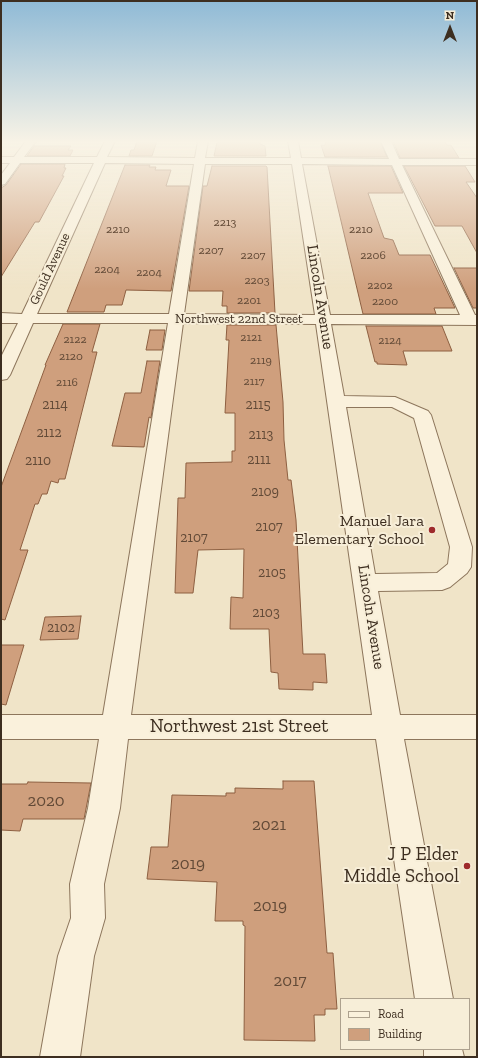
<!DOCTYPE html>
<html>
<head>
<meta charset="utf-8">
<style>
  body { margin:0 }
  #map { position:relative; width:478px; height:1058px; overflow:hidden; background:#f0e4c8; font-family:"Zilla Slab",serif }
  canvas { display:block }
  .frame { position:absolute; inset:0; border:2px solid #3d2e20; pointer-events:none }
  .legend { position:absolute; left:340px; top:998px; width:130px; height:52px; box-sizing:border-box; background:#f7eed8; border:1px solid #ada18e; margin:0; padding:5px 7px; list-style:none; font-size:12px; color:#3d2e20 }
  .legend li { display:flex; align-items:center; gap:8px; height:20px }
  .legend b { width:20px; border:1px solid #ada18e }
  .north { position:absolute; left:430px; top:8px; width:40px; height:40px; -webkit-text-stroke:3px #f7eed8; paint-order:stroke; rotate:0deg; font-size:11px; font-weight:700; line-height:16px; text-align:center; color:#3d2e20 }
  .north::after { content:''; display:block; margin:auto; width:14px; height:18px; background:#3d2e20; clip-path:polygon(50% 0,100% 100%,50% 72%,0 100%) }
</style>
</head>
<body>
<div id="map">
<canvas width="478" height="1058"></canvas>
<div class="frame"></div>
<ul class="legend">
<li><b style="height:5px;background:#faf1dc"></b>Road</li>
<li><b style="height:11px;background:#cf9f7d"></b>Building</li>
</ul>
<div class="north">N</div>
</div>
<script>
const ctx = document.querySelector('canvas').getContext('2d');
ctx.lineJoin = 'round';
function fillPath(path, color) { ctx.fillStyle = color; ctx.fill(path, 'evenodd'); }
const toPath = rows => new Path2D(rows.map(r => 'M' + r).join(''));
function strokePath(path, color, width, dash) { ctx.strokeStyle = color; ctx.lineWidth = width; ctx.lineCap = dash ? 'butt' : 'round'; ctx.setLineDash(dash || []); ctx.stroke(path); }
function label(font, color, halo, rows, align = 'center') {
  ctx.font = font + ' "Zilla Slab",serif'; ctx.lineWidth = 4; ctx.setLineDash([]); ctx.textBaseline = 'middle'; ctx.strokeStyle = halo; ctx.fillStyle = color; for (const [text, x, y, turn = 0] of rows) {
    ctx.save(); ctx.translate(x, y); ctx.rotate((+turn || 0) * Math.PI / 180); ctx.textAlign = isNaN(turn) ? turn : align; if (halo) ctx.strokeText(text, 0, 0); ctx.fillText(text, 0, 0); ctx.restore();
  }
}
const building = toPath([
  [137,141,157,141,152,156,129,156,131,150,134,150,137,141],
  [236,141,260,141,260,144,265,146,266,156,214,156,217,142,236,142,236,141],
  [326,141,380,141,387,157,325,157,321,145,325,145,326,141],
  [393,141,444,141,447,145,451,145,459,158,400,158,393,141],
  [34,146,71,146,68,150,73,150,70,156,27,156,34,146],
  [21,164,65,164,64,168,66,168,62,176,64,176,39,222,35,222,1,277,1,188,6,185,21,164],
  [125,165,150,165,149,167,156,167,155,170,171,170,166,186,189,186,171,291,126,290,122,305,106,305,104,312,67,312,125,165],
  [212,166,266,166,267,167,275,313,227,313,227,306,222,306,223,291,189,291,203,186,207,186,212,166],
  [328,166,391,166,403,193,368,193,384,238,393,240,399,255,430,255,455,308,434,308,436,314,363,314,328,166],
  [404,166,465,166,475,182,466,182,477,198,477,253,462,226,435,226,404,166],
  [454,268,477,268,477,308,473,308,454,268],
  [63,324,100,324,92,352,97,352,65,479,59,479,58,483,51,481,47,494,42,494,38,504,35,504,20,550,28,550,5,620,1,619,1,487,46,365,45,365,63,324],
  [227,325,276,325,283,402,284,440,288,480,291,480,296,520,303,654,325,654,327,683,313,682,313,690,279,689,278,673,271,672,269,629,230,629,231,597,243,598,244,549,198,550,193,593,175,593,178,498,185,498,186,463,232,462,232,451,235,451,235,413,225,413,229,340,226,340,227,325],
  [366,326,442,326,452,351,403,351,407,365,377,364,377,362,375,362,366,326],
  [150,330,165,330,162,350,146,350,150,330],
  [147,361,160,361,151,418,149,417,144,447,112,446,125,393,141,393,147,361],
  [81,616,78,639,40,640,45,617,81,616],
  [1,645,24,645,6,705,1,704,1,645],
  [283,781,314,781,327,953,333,953,337,1009,325,1009,325,1015,314,1015,315,1041,244,1040,245,926,243,925,243,921,215,921,217,882,147,879,151,847,168,847,172,795,226,796,226,793,235,793,235,788,283,789,283,781],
  [28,782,91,783,84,819,23,819,20,831,1,830,1,784,27,784,28,782]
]);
fillPath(building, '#cf9f7d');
strokePath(building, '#8d5f41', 1);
const minor = toPath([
  [26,141,36,141,24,157,97,157,105,141,115,141,107,157,195,158,198,141,208,141,205,158,291,158,288,141,298,141,301,158,389,159,381,141,391,141,399,159,477,159,477,165,402,165,475,315,477,315,477,325,331,324,344,396,395,397,428,411,431,415,472,547,471,567,467,573,450,587,442,590,378,591,400,715,477,715,477,739,404,739,453,999,415,999,376,739,128,739,120,808,104,884,105,918,94,956,80,1057,40,1057,58,956,71,918,70,884,88,808,99,739,1,739,1,715,103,715,168,323,33,323,10,375,7,379,1,380,1,357,18,323,1,323,1,313,22,314,94,163,20,163,5,184,1,185,1,175,10,163,1,163,1,157,14,157,26,141],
  [105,163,194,164,169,314,37,314,105,163],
  [205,164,292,164,315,315,184,314,205,164],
  [302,164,392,165,460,315,330,315,302,164],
  [183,323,316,324,372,715,131,715,183,323],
  [346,407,392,407,414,418,450,547,448,564,437,573,375,574,346,407],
  [424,1049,462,1049,464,1057,424,1057,424,1049]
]);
strokePath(minor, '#8d765c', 2);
fillPath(minor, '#faf1dc');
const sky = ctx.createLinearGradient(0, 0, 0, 289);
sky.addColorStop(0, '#8fbad6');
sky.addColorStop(0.49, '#f8f3e6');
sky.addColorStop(1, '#f8f3e600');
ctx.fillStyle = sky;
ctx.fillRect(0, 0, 478, 289);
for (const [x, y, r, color] of [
  [432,530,4,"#9e2a2b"],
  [467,866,4,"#9e2a2b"]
]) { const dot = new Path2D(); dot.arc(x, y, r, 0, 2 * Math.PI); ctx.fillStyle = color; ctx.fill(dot); strokePath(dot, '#f7eed8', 1.5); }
label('12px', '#624a37', null, [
  ["2213",225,223],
  ["2210",118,230],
  ["2210",361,230],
  ["2207",211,251],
  ["2207",253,256],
  ["2206",373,256],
  ["2204",107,270],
  ["2204",149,273],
  ["2203",257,281],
  ["2202",380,286],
  ["2201",249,301],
  ["2200",385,302],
  ["2121",251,338],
  ["2122",75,340],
  ["2124",390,341],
  ["2120",71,357],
  ["2119",261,361],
  ["2117",254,382],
  ["2116",67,383]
]);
label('13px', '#3d2e20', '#f7eed8', [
  ["Gould Avenue",50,269,-65],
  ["Northwest 22nd Street",239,319]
]);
label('14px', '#624a37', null, [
  ["2114",55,405],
  ["2115",258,405],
  ["2112",49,433],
  ["2113",261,435],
  ["2111",259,460],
  ["2110",38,461],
  ["2109",265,492],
  ["2107",269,527],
  ["2107",194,538],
  ["2105",272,573],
  ["2103",266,613],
  ["2102",61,628]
]);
label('16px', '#3d2e20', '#f7eed8', [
  ["Lincoln Avenue",320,297,81],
  ["Lincoln Avenue",371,617,81]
]);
label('16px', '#3d2e20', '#f7eed8', [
  ["Manuel Jara",424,521],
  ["Elementary School",424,539]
], 'right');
label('17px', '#624a37', null, [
  ["2020",46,801],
  ["2021",269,825],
  ["2019",188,864],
  ["2019",270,906],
  ["2017",290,981]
]);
label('19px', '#3d2e20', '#f7eed8', [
  ["Northwest 21st Street",239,727]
]);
label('19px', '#3d2e20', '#f7eed8', [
  ["J P Elder",459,855],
  ["Middle School",459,877]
], 'right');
</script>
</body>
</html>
